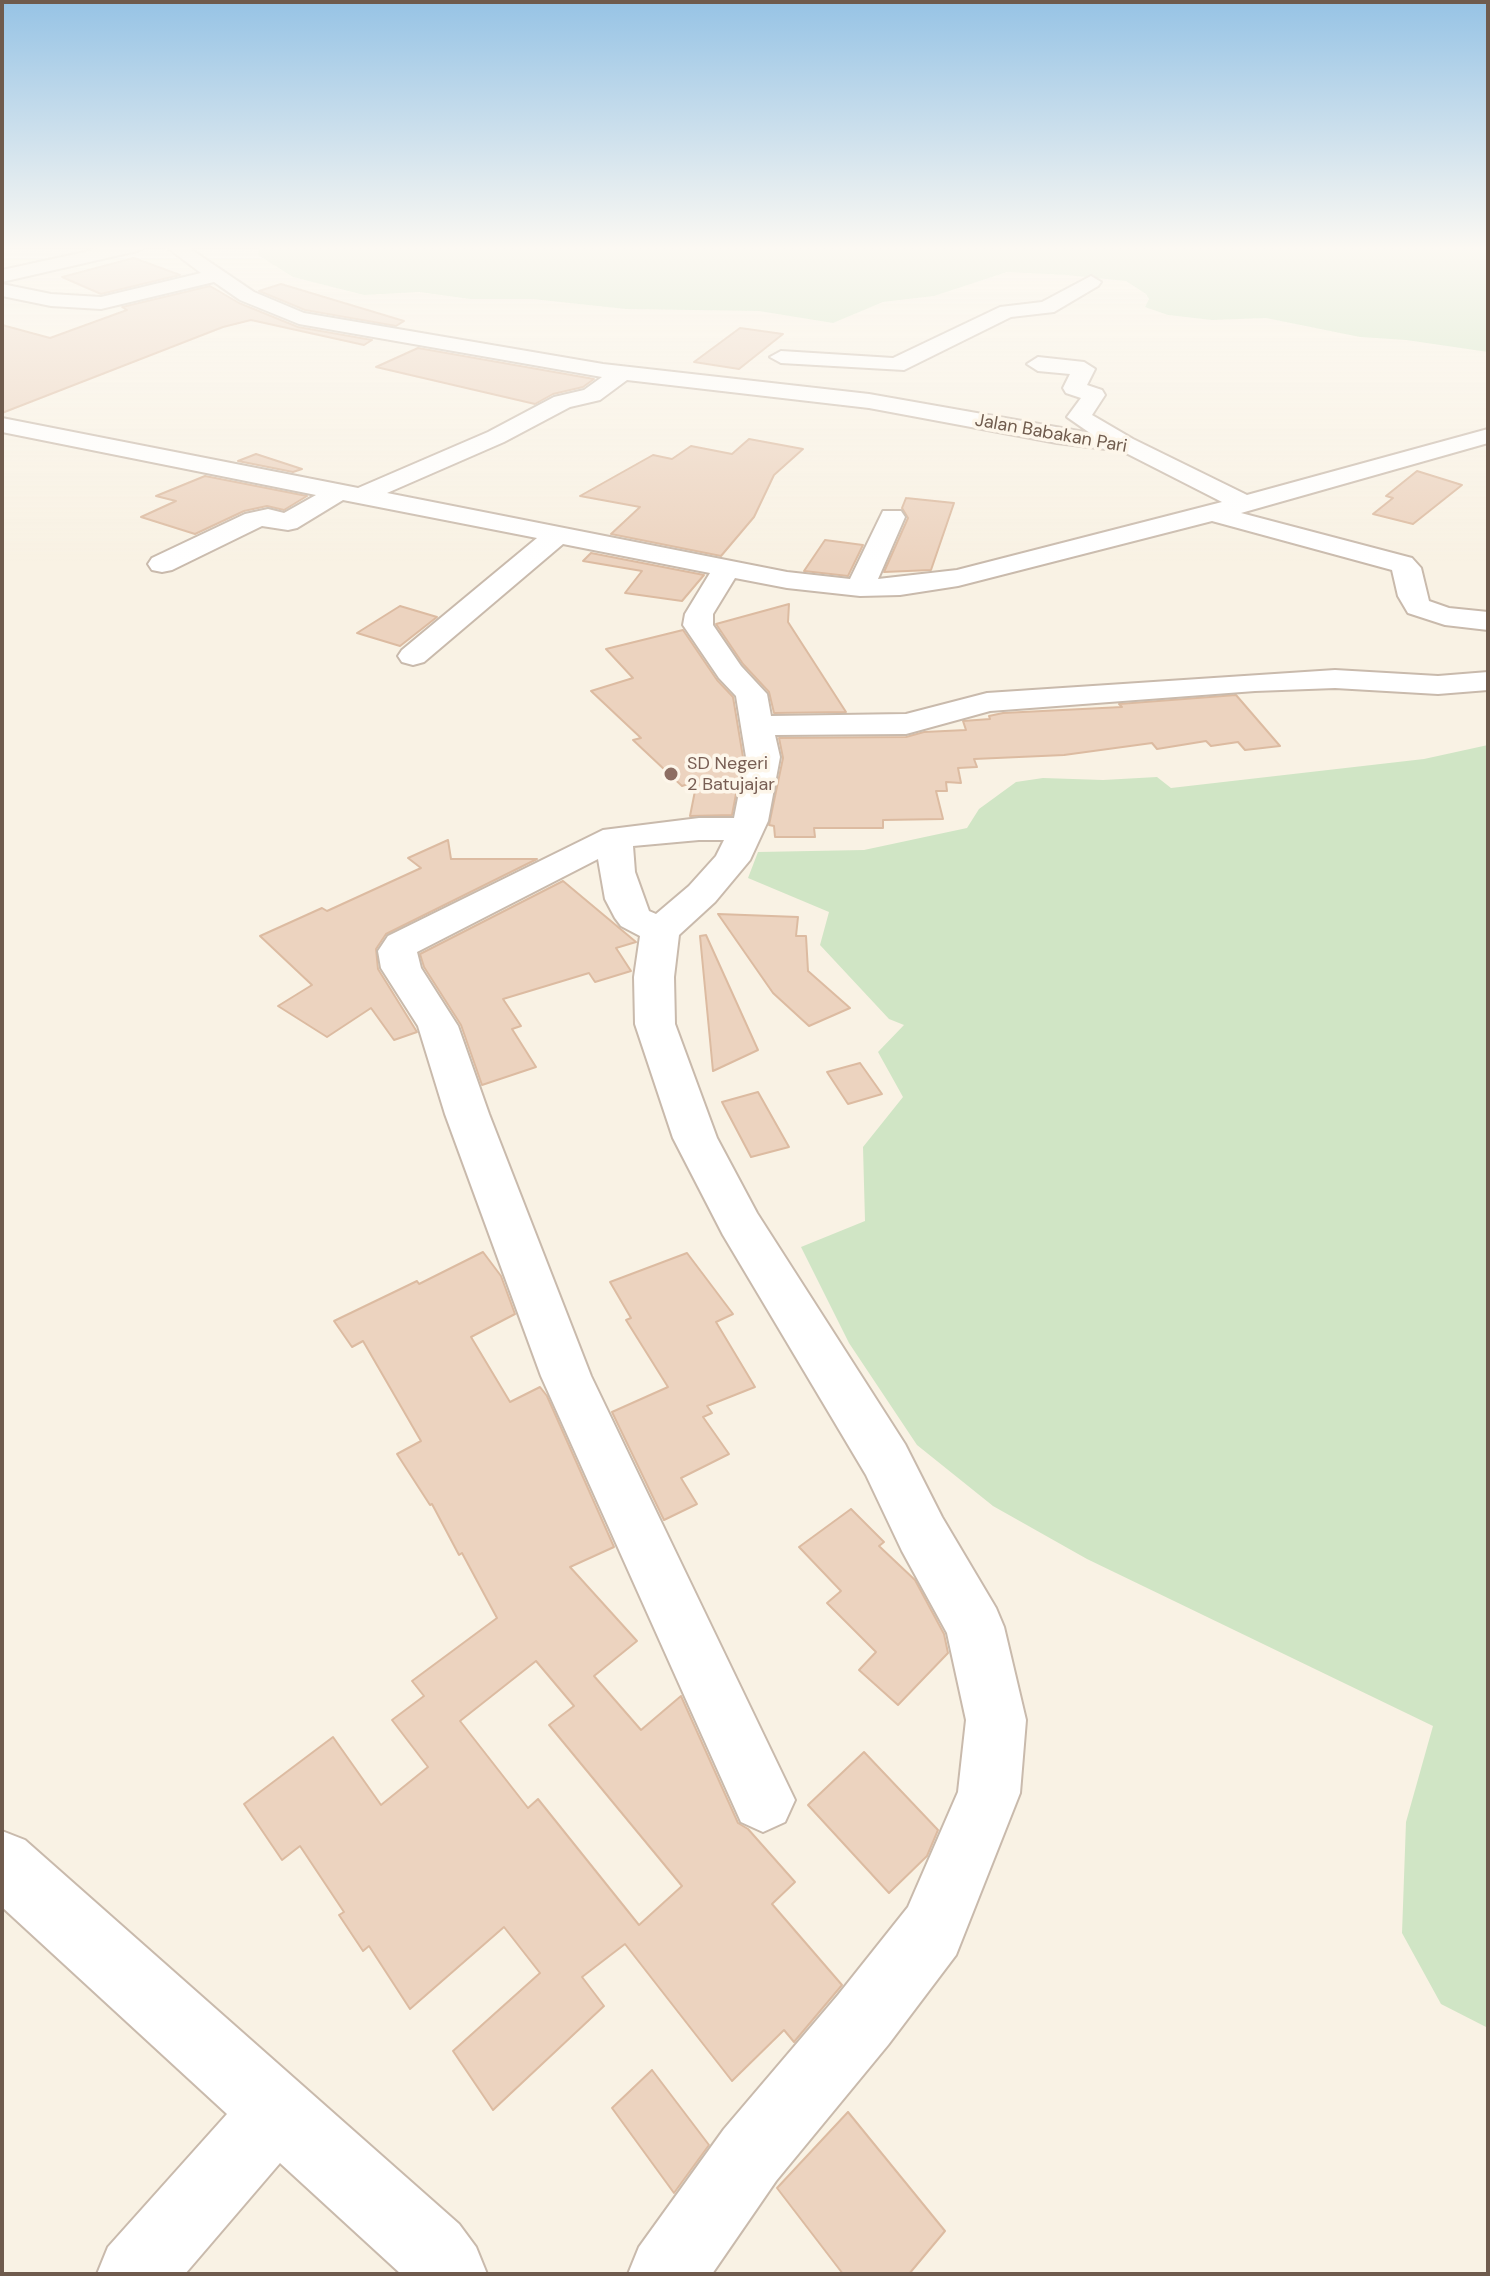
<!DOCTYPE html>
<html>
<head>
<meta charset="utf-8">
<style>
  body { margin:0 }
  #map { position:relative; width:1490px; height:2276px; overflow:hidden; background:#f9f2e4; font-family:"DM Sans",sans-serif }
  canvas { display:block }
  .frame { position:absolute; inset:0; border:4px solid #6f5b4d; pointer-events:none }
</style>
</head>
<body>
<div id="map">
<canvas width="1490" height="2276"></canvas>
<div class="frame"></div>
</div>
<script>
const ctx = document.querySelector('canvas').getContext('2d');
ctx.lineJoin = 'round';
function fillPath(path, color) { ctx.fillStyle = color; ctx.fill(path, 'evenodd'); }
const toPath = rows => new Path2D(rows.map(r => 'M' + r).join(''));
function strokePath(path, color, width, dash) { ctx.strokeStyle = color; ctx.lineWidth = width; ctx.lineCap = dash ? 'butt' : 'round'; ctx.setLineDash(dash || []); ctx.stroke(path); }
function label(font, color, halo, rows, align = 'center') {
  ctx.font = font + ' "DM Sans",sans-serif'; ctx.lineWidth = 7; ctx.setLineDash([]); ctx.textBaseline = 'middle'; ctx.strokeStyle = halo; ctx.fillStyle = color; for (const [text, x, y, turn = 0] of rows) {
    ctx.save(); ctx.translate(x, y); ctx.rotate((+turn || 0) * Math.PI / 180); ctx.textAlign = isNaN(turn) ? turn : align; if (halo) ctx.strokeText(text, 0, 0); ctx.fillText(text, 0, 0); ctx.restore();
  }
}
fillPath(toPath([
  [260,246,1488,246,1488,352,1406,340,1360,337,1266,318,1212,320,1168,315,1145,307,1149,299,1146,294,1126,281,1066,275,1007,272,934,296,883,302,833,323,759,311,626,309,532,299,470,299,419,292,364,295,293,277,258,255],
  [1488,745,1488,2028,1441,2004,1402,1933,1406,1822,1433,1726,1087,1559,993,1506,917,1445,849,1343,801,1247,865,1221,863,1147,903,1097,878,1052,904,1025,889,1019,820,945,829,912,748,878,758,852,864,850,967,828,979,809,1016,782,1043,778,1103,780,1157,777,1171,788,1424,759]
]), '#d0e5c5');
const building = toPath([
  [134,258,180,275,101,294,62,277,134,258],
  [281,284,404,321,396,326,305,310,259,291,281,284],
  [210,286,239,303,298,327,372,340,364,345,251,320,223,327,2,413,2,325,50,338,127,310,122,307,210,286],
  [740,328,783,334,739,369,694,362,740,328],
  [418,348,594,379,583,387,553,394,535,404,376,367,418,348],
  [749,439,803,449,774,475,754,517,721,556,611,534,640,507,580,496,653,455,672,459,691,446,732,454,749,439],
  [256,454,302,469,293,472,238,461,256,454],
  [1417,471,1462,485,1413,524,1373,514,1393,498,1386,496,1417,471],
  [205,476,307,496,284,510,267,506,244,511,195,534,141,517,176,501,156,496,205,476],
  [906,498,954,503,931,570,884,572,908,518,902,508,906,498],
  [825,540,863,545,848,576,804,571,825,540],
  [591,553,704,575,682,601,625,593,642,571,583,561,591,553],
  [789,604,788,622,846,712,774,713,769,692,743,664,716,624,789,604],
  [400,606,437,617,400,646,357,633,400,606],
  [683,630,717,680,733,697,743,757,732,815,690,816,697,781,682,786,633,740,641,738,591,691,633,678,606,649,683,630],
  [1236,695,1280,746,1245,750,1238,742,1211,746,1206,741,1157,749,1152,743,1064,755,974,759,977,767,958,768,961,783,946,782,947,791,936,791,943,819,883,820,883,828,814,828,815,837,775,837,774,826,769,825,783,758,779,738,906,737,924,732,966,730,963,721,990,719,989,716,1003,713,1122,707,1119,704,1236,695],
  [448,840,451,859,537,859,386,934,376,949,378,969,417,1032,394,1040,371,1008,327,1037,278,1006,312,985,260,936,322,908,327,911,421,868,408,858,448,840],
  [563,881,636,942,616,948,631,971,595,982,589,973,503,999,521,1026,512,1029,536,1067,482,1085,461,1025,424,967,420,954,563,881],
  [718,914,798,917,796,936,806,936,808,971,850,1008,809,1026,773,993,718,914],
  [706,935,758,1050,713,1071,700,936,706,935],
  [860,1063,882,1094,848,1104,827,1072,860,1063],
  [758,1092,789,1147,751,1157,722,1102,758,1092],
  [483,1252,501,1276,515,1314,471,1337,510,1402,540,1387,547,1396,614,1547,570,1567,637,1641,594,1676,641,1730,681,1696,738,1823,748,1829,795,1882,772,1904,842,1985,794,2042,784,2030,732,2081,625,1944,582,1977,604,2006,493,2110,453,2051,540,1973,504,1927,410,2009,369,1946,363,1951,339,1915,344,1912,300,1846,282,1860,244,1804,333,1737,381,1805,428,1767,392,1720,424,1696,412,1681,497,1618,462,1553,459,1555,432,1504,430,1505,397,1454,421,1441,363,1341,352,1347,334,1321,417,1281,419,1284,483,1252],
  [536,1661,574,1706,549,1725,682,1886,639,1925,538,1799,528,1808,460,1721,536,1661],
  [687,1253,733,1314,716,1322,755,1387,707,1406,712,1413,703,1417,729,1454,681,1478,697,1504,664,1520,612,1412,668,1387,626,1320,631,1318,610,1282,687,1253],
  [851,1509,884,1542,879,1546,915,1580,944,1634,948,1653,898,1705,859,1670,876,1652,827,1603,841,1591,799,1547,851,1509],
  [864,1752,938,1830,927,1856,889,1893,808,1805,864,1752],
  [652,2070,709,2145,674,2193,612,2108,652,2070],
  [848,2112,945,2231,909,2274,843,2274,777,2188,848,2112]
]);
fillPath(building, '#ecd3bf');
strokePath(building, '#dcbba1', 2);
const minor = toPath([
  [113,246,146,246,137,251,2,282,2,270,113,246],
  [165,246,186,246,254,292,304,313,603,364,869,394,1090,433,1067,417,1081,398,1066,393,1063,388,1070,374,1038,371,1027,364,1038,357,1084,362,1095,369,1087,385,1102,390,1105,395,1092,415,1133,439,1247,495,1488,429,1488,443,1241,513,1412,558,1421,568,1429,601,1449,608,1488,612,1488,630,1445,625,1408,613,1398,596,1392,570,1212,521,958,586,900,595,860,596,787,588,735,578,713,614,713,625,741,666,767,694,771,716,906,714,987,693,1335,670,1438,676,1488,672,1488,690,1438,694,1335,688,1255,691,990,711,906,734,775,735,780,757,768,821,750,860,715,902,679,935,674,977,675,1024,717,1138,757,1213,905,1444,942,1517,996,1608,1004,1627,1026,1720,1020,1793,956,1955,888,2045,776,2181,712,2274,628,2274,639,2247,724,2129,838,1995,908,1907,958,1792,966,1720,947,1633,902,1551,866,1475,723,1235,673,1138,635,1024,634,977,640,936,621,926,615,918,605,899,598,859,417,952,421,968,458,1026,489,1114,591,1376,795,1800,785,1822,763,1832,741,1822,541,1376,445,1114,418,1026,381,968,378,951,388,936,603,830,699,818,734,818,746,757,736,696,719,678,683,625,685,614,710,573,563,544,424,662,413,665,402,662,398,656,402,650,537,538,343,500,297,528,288,530,262,526,172,570,162,572,152,570,148,564,152,558,245,514,268,509,284,513,316,495,2,432,2,418,358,488,488,432,554,397,584,390,602,377,299,324,240,300,214,282,101,309,51,306,2,296,2,284,51,294,101,297,201,273,165,246],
  [627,380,869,408,1057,443,1122,451,1222,502,957,570,878,579,905,517,901,511,883,511,850,579,787,572,387,493,504,442,570,407,600,400,627,380],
  [699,840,724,840,716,856,689,886,656,914,649,911,635,872,633,846,699,840],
  [1091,276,1101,282,1098,286,1054,312,1011,317,904,370,781,363,770,357,781,351,893,358,1000,307,1042,302,1091,276],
  [2,1831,25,1840,459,2224,476,2247,487,2274,401,2274,280,2163,185,2274,97,2274,108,2247,227,2114,2,1907,2,1831]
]);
strokePath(minor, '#c9baac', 4);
fillPath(minor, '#fff');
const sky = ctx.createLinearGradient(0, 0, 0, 564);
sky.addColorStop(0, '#96c3e5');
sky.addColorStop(0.44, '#fcf9f3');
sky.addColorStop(1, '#fcf9f300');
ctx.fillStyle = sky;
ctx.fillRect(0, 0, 1490, 564);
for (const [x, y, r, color] of [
  [671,774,8,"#8d6e63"]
]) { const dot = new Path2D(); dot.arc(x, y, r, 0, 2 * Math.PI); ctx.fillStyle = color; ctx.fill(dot); strokePath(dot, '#fdf6ea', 3); }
label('18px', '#6f5b4d', '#fdf6ea', [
  ["Jalan Babakan Pari",1051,434,10]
]);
label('18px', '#785e54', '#fdf6ea', [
  ["SD Negeri",687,764],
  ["2 Batujajar",687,785]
], 'left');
</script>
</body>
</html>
